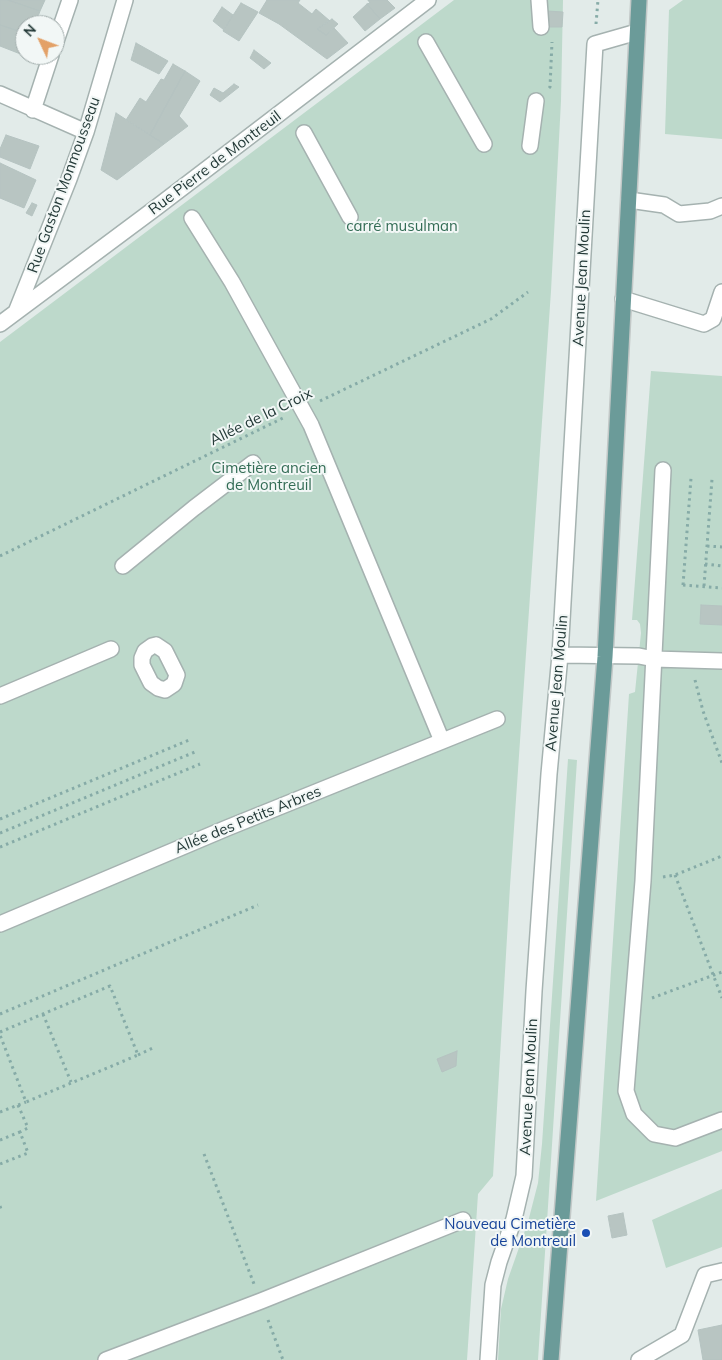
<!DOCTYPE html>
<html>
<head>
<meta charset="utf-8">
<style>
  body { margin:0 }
  #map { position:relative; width:722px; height:1360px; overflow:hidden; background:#e2ebe9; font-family:Mulish,sans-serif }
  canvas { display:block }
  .north { position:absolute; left:15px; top:15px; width:50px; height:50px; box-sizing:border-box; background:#f2f7f6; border:1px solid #a0abaa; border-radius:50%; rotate:313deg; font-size:14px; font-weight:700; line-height:20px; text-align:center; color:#243a38 }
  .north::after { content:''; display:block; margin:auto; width:18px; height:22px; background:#e3a168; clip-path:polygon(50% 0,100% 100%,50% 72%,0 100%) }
</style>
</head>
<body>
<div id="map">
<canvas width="722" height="1360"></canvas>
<div class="north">N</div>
</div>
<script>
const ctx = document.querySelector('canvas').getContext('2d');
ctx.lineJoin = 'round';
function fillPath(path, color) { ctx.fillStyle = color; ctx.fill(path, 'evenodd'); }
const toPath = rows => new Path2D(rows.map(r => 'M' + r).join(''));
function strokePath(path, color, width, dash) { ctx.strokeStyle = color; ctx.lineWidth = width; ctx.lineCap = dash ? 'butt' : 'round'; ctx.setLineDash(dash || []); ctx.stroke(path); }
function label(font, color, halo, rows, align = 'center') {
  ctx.font = font + ' Mulish,sans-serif'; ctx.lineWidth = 4; ctx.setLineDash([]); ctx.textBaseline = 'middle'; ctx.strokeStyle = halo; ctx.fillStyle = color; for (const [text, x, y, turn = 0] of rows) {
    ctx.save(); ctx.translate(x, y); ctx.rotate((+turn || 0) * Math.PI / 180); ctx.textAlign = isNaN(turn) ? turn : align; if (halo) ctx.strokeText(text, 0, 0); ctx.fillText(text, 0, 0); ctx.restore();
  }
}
fillPath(toPath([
  [454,0,563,0,561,101,551,291,510,886,493,1176,478,1194,467,1360,0,1360,0,342],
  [683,0,722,0,722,139,665,134,669,10],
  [651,371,722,376,722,1151,596,1201,629,694,635,692,641,633,640,624,637,620,632,620],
  [568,759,577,760,538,1360,498,1360,501,1309,508,1279,528,1222,538,1183,542,1144],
  [722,1189,722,1247,666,1268,652,1220]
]), '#bdd9cb');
const building = toPath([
  [0,0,8,0,40,11,35,25,25,25,25,33,0,25,0,0],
  [8,0,45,0,40,11,8,0],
  [267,0,300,0,298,3,312,14,316,9,330,21,317,29,326,35,334,28,348,43,327,59,279,24,259,13,267,0],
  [368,0,387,0,395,8,380,19,367,4,370,3,368,0],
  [241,3,258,12,239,41,223,31,241,3],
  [367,4,380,19,365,31,353,17,367,4],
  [222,7,233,15,224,30,213,21,222,7],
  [547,11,563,12,562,27,546,27,547,11],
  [332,19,338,24,326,35,317,29,332,19],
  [0,25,25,33,25,50,23,55,0,46,0,25],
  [136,43,168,61,159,74,131,60,136,43],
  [254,50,271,63,264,69,250,58,254,50],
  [173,64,185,71,150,135,126,120,140,98,146,102,161,79,164,80,173,64],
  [185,71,200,81,179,116,188,126,164,144,150,135,185,71],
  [234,84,239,87,220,102,210,95,214,88,223,93,234,84],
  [116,113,164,144,117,180,101,170,116,113],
  [6,135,39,146,30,169,0,157,0,149,6,135],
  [0,163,36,180,24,208,0,198,0,163],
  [32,203,37,205,32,216,26,213,32,203],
  [701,605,722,606,722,625,700,624,701,605],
  [457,1051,456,1066,442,1072,437,1059,457,1051],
  [623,1213,627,1235,612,1238,608,1216,623,1213],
  [722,1325,722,1360,703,1360,698,1330,722,1325]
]);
fillPath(building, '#b8c5c2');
strokePath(building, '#b5c3c1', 1);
const minor = toPath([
  [539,0,541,27],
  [426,42,484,144],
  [55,44,70,0],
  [0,94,86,132],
  [33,110,51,55],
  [304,133,350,217],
  [530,146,536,101],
  [629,200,664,205,679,214,710,211,722,206],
  [192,218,232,282,311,425,442,741],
  [623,299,704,324,713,319,722,292],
  [16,312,69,179,86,132,125,0],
  [0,324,157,207,428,0],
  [663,470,643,881,626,1091,634,1114,654,1134,675,1138,722,1120],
  [123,566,194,508,253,463],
  [156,645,165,651,177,675,174,684,165,690,158,688,151,683,142,665,142,658,145,651,152,646,156,645],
  [560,655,639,656,654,659,722,661],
  [0,696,111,649],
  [0,924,227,828,497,719],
  [106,1360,261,1301,463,1220],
  [488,1360,493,1285,499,1262,514,1219,524,1176,534,991,549,774,560,655,595,44,637,32],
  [639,1360,682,1335,705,1275,722,1271]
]);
const major = toPath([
  [551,1360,605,657,639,0]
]);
strokePath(minor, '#a5b2b0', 18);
strokePath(major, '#c2c8c7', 18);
strokePath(toPath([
  [596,24,598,0],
  [549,88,550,87,552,42],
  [320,401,491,319,528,292],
  [707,546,722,547],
  [0,556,285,417],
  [705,564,722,566],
  [683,585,691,478],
  [683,585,722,588],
  [704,586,712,479],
  [695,680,703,711,722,763],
  [0,819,189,740],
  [0,833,195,752],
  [0,847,200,764],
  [675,875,722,998],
  [663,877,675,875,722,856],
  [652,998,722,972],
  [0,1014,258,905],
  [43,1014,71,1082],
  [0,1032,110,986,138,1055,26,1102,0,1035],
  [138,1055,155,1047],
  [18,1105,28,1128,20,1132],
  [0,1112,26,1102],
  [0,1140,20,1132,28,1153,0,1164],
  [204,1154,254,1284],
  [0,1206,1,1209],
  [268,1320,283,1360]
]), '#86aba7', 3, [2.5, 4]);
strokePath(minor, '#fff', 15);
strokePath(major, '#6b9b99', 15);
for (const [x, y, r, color] of [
  [586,1233,5,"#1a4fb4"]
]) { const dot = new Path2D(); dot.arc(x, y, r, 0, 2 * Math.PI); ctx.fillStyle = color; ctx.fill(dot); strokePath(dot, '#f2f7f6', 2); }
label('15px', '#243a38', '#f2f7f6', [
  ["Rue Pierre de Montreuil",215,163,-37],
  ["Rue Gaston Monmousseau",64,185,-70],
  ["Avenue Jean Moulin",582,278,-87],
  ["Allée de la Croix",261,417,-26],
  ["Avenue Jean Moulin",557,683,-85],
  ["Allée des Petits Arbres",248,820,-22],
  ["Avenue Jean Moulin",529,1087,-87]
]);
label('15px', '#336c55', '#f2f7f6', [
  ["carré musulman",402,226],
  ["Cimetière ancien",269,468],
  ["de Montreuil",269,485]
]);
label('15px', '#164399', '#f2f7f6', [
  ["Nouveau Cimetière",576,1224],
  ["de Montreuil",576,1241]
], 'right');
</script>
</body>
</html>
